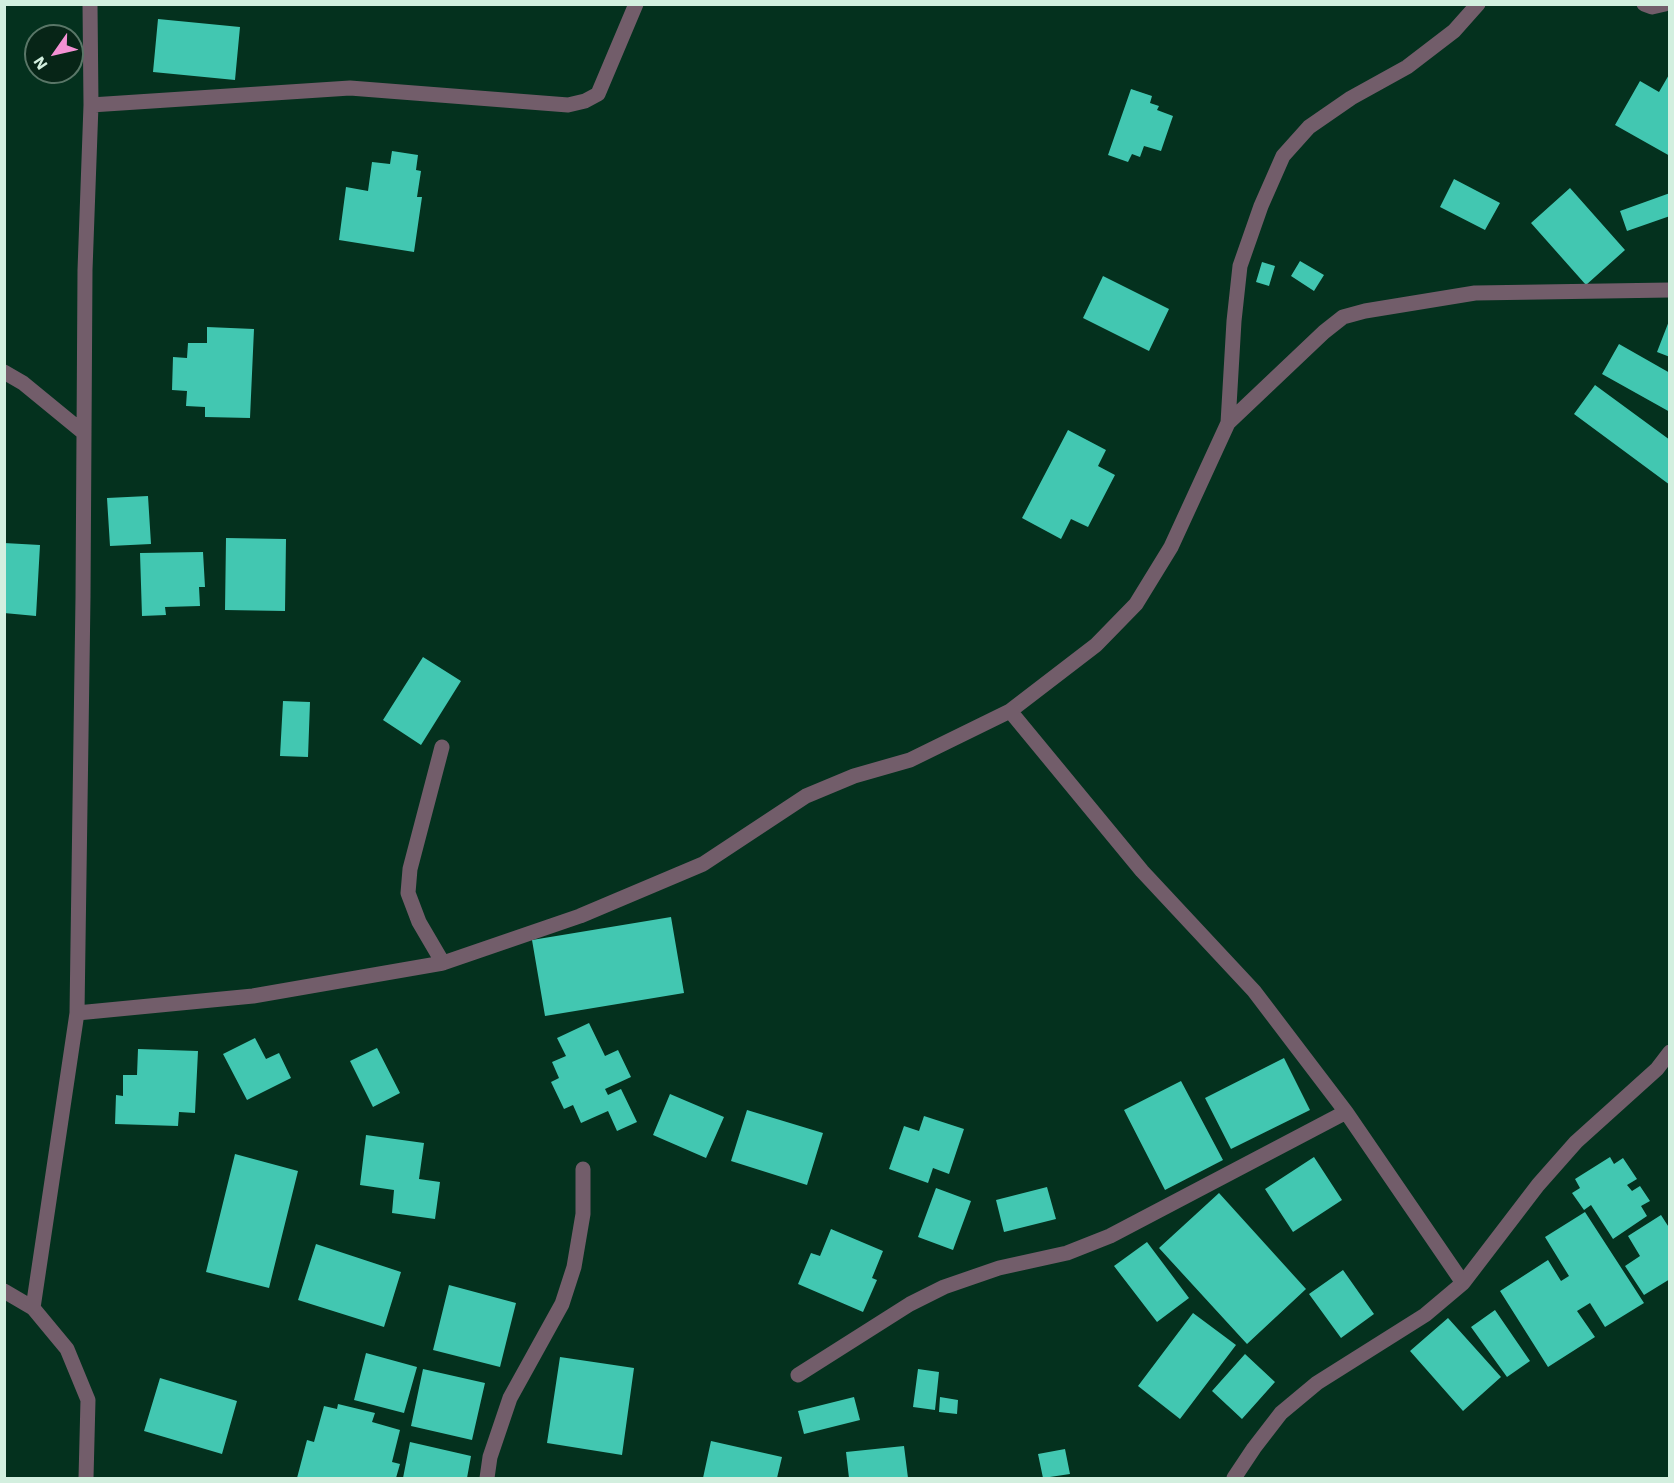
<!DOCTYPE html>
<html>
<head>
<meta charset="utf-8">
<style>
  body { margin:0 }
  #map { position:relative; width:1674px; height:1483px; overflow:hidden; background:#04311e; font-family:"Work Sans",sans-serif }
  canvas { display:block }
  .frame { position:absolute; inset:0; border:6px solid #d3efdf; pointer-events:none }
  .north { position:absolute; left:24px; top:24px; width:60px; height:60px; box-sizing:border-box; background:#072517; border:2px solid #597667; border-radius:50%; rotate:236deg; font-size:16px; font-weight:700; line-height:24px; text-align:center; color:#d3efdf }
  .north::after { content:''; display:block; margin:auto; width:21px; height:27px; background:#f491d4; clip-path:polygon(50% 0,100% 100%,50% 72%,0 100%) }
</style>
</head>
<body>
<div id="map">
<canvas width="1674" height="1483"></canvas>
<div class="frame"></div>
<div class="north">N</div>
</div>
<script>
const ctx = document.querySelector('canvas').getContext('2d');
ctx.lineJoin = 'round';
function fillPath(path, color) { ctx.fillStyle = color; ctx.fill(path, 'evenodd'); }
const toPath = rows => new Path2D(rows.map(r => 'M' + r).join(''));
function strokePath(path, color, width, dash) { ctx.strokeStyle = color; ctx.lineWidth = width; ctx.lineCap = dash ? 'butt' : 'round'; ctx.setLineDash(dash || []); ctx.stroke(path); }
fillPath(toPath([
  [158,19,240,27,235,80,153,72],
  [1670,73,1670,156,1615,125,1640,81,1659,92],
  [1131,89,1152,96,1150,103,1159,106,1157,110,1173,116,1161,151,1144,146,1140,157,1132,154,1128,162,1108,155],
  [392,151,418,155,416,170,421,171,417,197,422,197,414,252,339,240,346,187,368,191,372,162,390,164],
  [1454,179,1500,203,1485,230,1440,207],
  [1570,188,1625,250,1586,285,1531,223],
  [1670,193,1670,216,1627,231,1620,211],
  [1300,261,1324,275,1314,291,1291,276],
  [1262,262,1275,266,1269,286,1256,282],
  [1103,276,1169,309,1149,351,1083,318],
  [1669,321,1670,321,1670,357,1657,352],
  [207,327,254,329,250,418,205,417,205,407,186,406,187,391,172,390,173,357,187,358,188,343,207,343],
  [1619,344,1670,373,1670,412,1602,374],
  [1595,385,1670,440,1670,485,1574,414],
  [1068,430,1106,450,1098,466,1115,475,1088,527,1071,519,1061,539,1022,518],
  [148,496,151,544,110,546,107,498],
  [226,538,286,539,285,611,225,610],
  [4,543,40,545,36,616,4,613],
  [203,552,205,587,199,587,200,606,165,607,166,615,142,616,140,553],
  [423,657,461,681,421,745,383,720],
  [283,701,310,702,308,757,280,756],
  [671,917,684,993,545,1016,532,940],
  [589,1023,605,1056,618,1050,631,1077,605,1089,608,1095,621,1089,637,1122,617,1131,608,1111,581,1123,573,1105,564,1109,551,1082,559,1078,552,1062,566,1056,557,1038],
  [255,1038,266,1059,279,1053,291,1078,247,1100,223,1054],
  [377,1048,400,1093,373,1107,350,1061],
  [138,1049,198,1051,195,1113,179,1112,178,1126,115,1124,116,1095,123,1096,123,1075,137,1075],
  [1284,1058,1310,1110,1231,1149,1205,1098],
  [1181,1081,1223,1160,1165,1190,1124,1110],
  [670,1094,724,1117,706,1158,653,1135],
  [747,1110,823,1133,807,1185,731,1161],
  [924,1116,964,1129,949,1174,933,1168,928,1183,889,1169,904,1126,919,1131],
  [366,1135,424,1143,419,1179,440,1182,435,1219,392,1213,394,1190,360,1185],
  [235,1154,298,1171,269,1288,206,1272],
  [1314,1157,1342,1200,1293,1232,1265,1189],
  [1610,1157,1614,1164,1623,1158,1637,1179,1627,1185,1632,1191,1640,1186,1650,1201,1641,1206,1647,1216,1613,1239,1591,1205,1584,1210,1572,1193,1580,1188,1575,1179],
  [1047,1187,1056,1219,1004,1232,996,1200],
  [936,1188,971,1201,953,1250,918,1237],
  [1219,1193,1306,1289,1247,1344,1159,1248],
  [1585,1212,1644,1303,1605,1327,1590,1303,1577,1311,1595,1337,1548,1367,1500,1291,1548,1260,1561,1281,1569,1276,1545,1237],
  [1661,1215,1670,1229,1670,1279,1644,1295,1625,1266,1640,1256,1628,1236],
  [831,1229,883,1251,872,1278,877,1280,863,1312,798,1284,811,1253,820,1256],
  [1147,1242,1189,1298,1157,1322,1114,1266],
  [316,1244,401,1272,384,1327,298,1300],
  [1343,1270,1374,1314,1341,1338,1309,1294],
  [449,1285,516,1303,500,1367,433,1350],
  [1495,1310,1530,1361,1507,1377,1471,1327],
  [1193,1313,1236,1345,1180,1419,1138,1386],
  [1448,1318,1501,1377,1463,1411,1410,1351],
  [366,1353,417,1367,404,1413,354,1400],
  [1245,1354,1275,1382,1242,1419,1212,1391],
  [560,1357,634,1368,622,1455,547,1443],
  [423,1369,485,1383,472,1440,411,1426],
  [918,1369,939,1372,935,1410,913,1407],
  [160,1378,237,1401,222,1454,144,1431],
  [854,1397,860,1420,804,1434,798,1411],
  [940,1397,958,1400,957,1414,939,1412],
  [338,1404,375,1413,372,1422,400,1430,392,1462,400,1464,396,1478,297,1478,307,1440,314,1442,324,1406,337,1409],
  [711,1441,782,1457,777,1478,703,1478],
  [410,1442,471,1456,467,1478,403,1478],
  [904,1446,908,1478,849,1478,846,1452],
  [1065,1449,1070,1474,1043,1478,1038,1454]
]), '#42c7b1');
strokePath(toPath([
  [1644,4,1652,7,1665,4],
  [91,105,350,88,568,105,585,101,598,94,636,4],
  [4,372,23,383,84,433],
  [1228,423,1324,332,1343,317,1365,311,1475,293,1670,290],
  [1010,711,1142,871,1254,991,1346,1112,1463,1283],
  [442,747,410,869,408,893,419,922,443,963],
  [77,1013,253,996,443,963,580,916,703,864,806,796,854,776,910,760,1010,711,1096,645,1136,604,1171,547,1228,423,1234,321,1240,266,1261,206,1283,156,1309,127,1351,98,1407,67,1454,31,1478,4],
  [4,1291,33,1308,67,1349,88,1400,86,1478],
  [33,1308,77,1013,83,597,85,270,91,105,90,4],
  [798,1375,910,1304,944,1287,999,1268,1067,1253,1110,1236,1346,1112],
  [487,1478,490,1457,510,1398,562,1304,574,1267,583,1214,583,1169],
  [1234,1478,1254,1448,1281,1413,1317,1383,1425,1315,1463,1283,1538,1185,1576,1142,1657,1069,1670,1052]
]), '#725d6a', 15);
</script>
</body>
</html>
